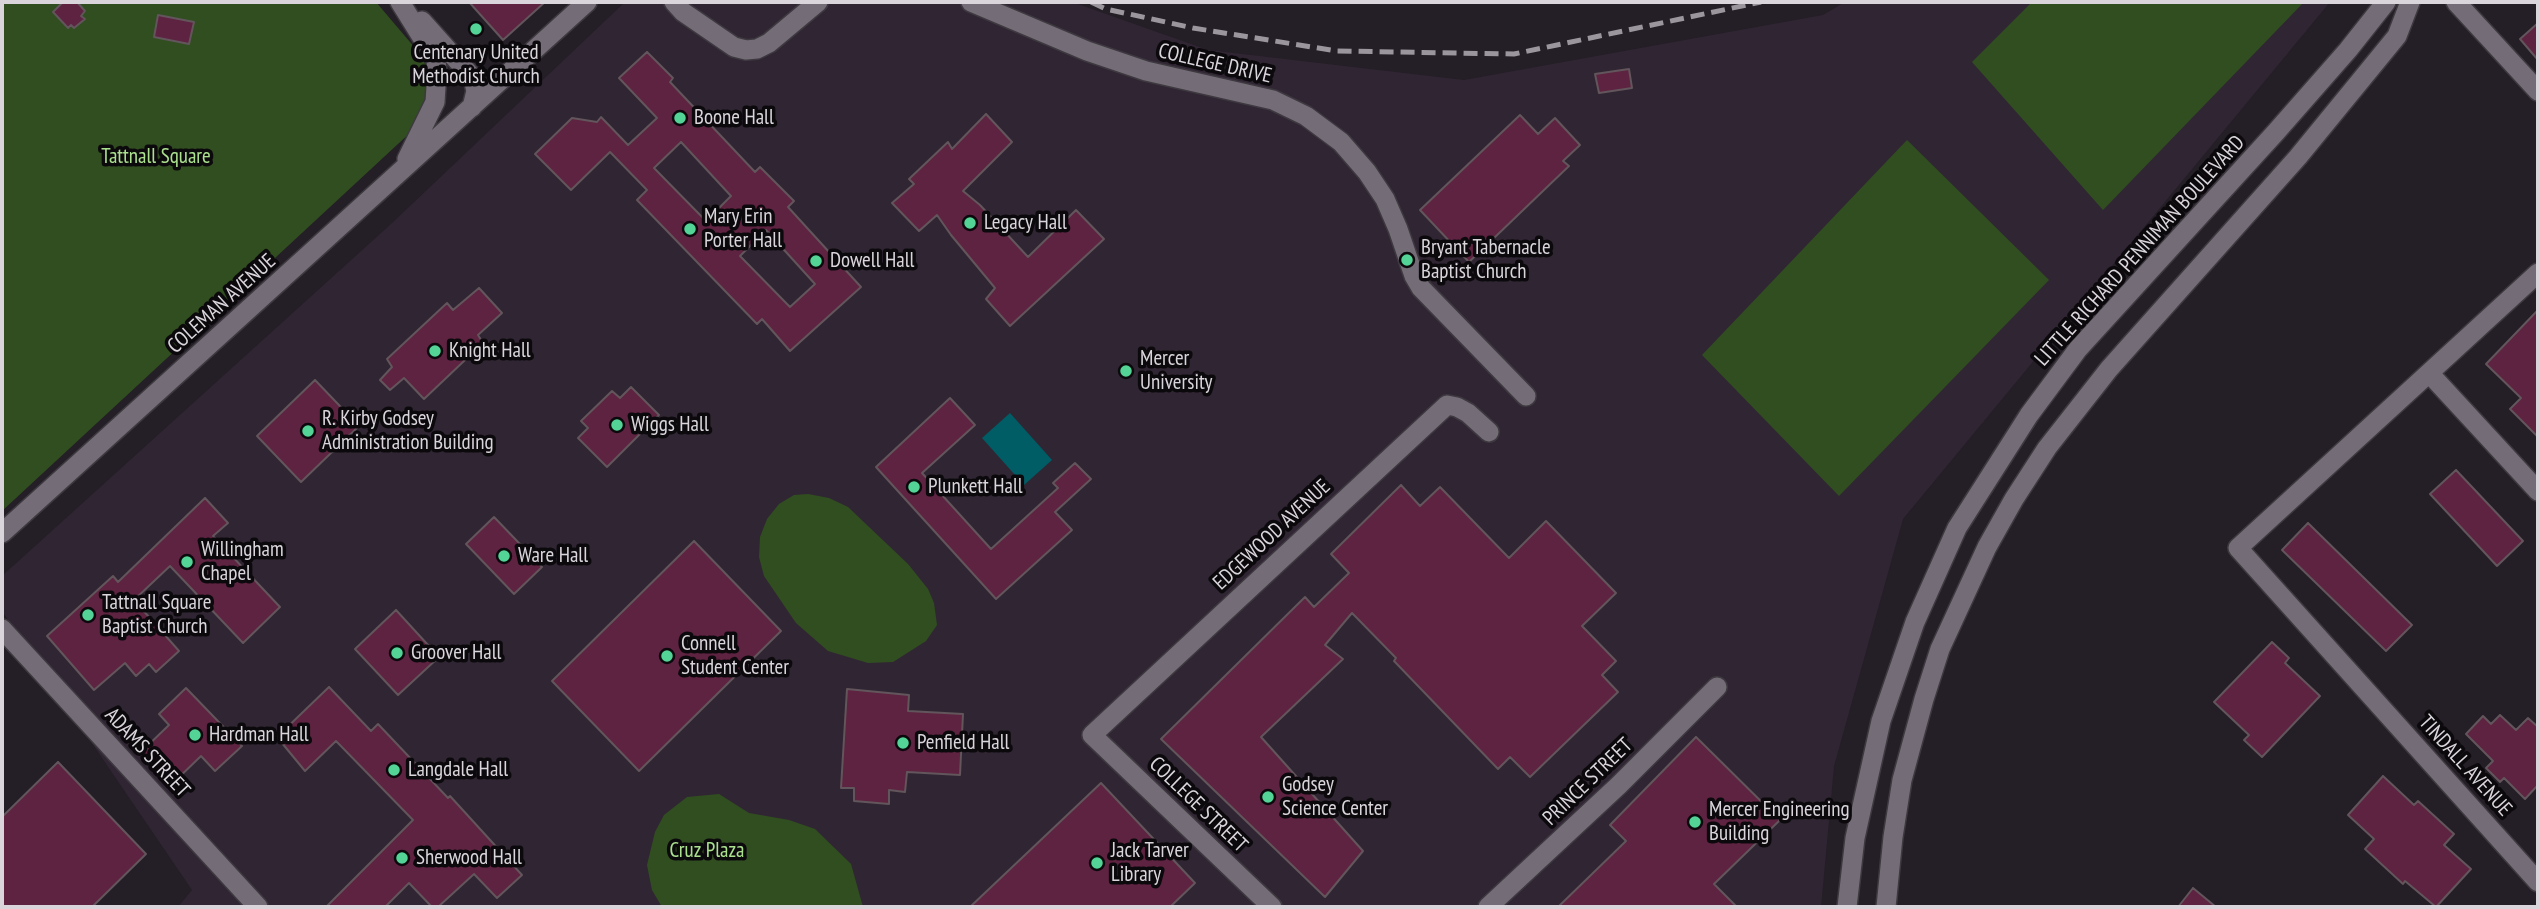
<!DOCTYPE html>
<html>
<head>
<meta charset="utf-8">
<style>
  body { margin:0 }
  #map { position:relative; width:2540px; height:909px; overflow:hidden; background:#241e26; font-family:"PT Sans Narrow",sans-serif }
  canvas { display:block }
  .frame { position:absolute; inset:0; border:4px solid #d9d5db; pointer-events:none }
</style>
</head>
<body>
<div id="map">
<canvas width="2540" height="909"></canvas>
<div class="frame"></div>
</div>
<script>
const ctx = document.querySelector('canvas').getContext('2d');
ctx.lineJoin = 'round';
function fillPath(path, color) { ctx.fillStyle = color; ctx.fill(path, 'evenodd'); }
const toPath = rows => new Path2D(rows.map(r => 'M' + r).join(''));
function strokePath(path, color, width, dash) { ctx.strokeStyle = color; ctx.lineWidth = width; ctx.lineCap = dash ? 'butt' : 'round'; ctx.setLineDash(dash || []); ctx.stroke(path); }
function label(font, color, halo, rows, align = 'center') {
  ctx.font = font + ' "PT Sans Narrow",sans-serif'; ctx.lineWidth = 7; ctx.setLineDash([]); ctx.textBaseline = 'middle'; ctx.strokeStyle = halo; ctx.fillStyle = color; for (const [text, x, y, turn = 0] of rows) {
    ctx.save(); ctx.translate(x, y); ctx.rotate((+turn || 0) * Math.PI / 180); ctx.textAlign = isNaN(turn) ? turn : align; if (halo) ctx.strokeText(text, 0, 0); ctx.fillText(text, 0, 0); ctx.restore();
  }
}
fillPath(toPath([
  [625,2,1072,2,1208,50,1464,80,1823,15,1845,2,2330,2,1903,519,1834,766,1821,907,178,907,192,890,2,611,2,576,391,224]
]), '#302633');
fillPath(toPath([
  [2,2,376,2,421,55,428,71,429,99,412,131,2,511],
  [2032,2,2304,2,2103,210,1972,62],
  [1907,140,2049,280,1839,496,1702,355],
  [808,494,829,498,848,507,908,564,928,589,934,603,937,625,926,641,893,662,868,663,828,651,796,623,764,576,759,557,760,537,767,519,779,504,794,495],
  [719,794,749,813,789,820,815,829,851,864,863,907,662,907,652,890,647,865,655,832,664,815,687,797]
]), '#314e20');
fillPath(toPath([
  [1010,413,1052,460,1024,485,982,438]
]), '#005c65');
const building = toPath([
  [63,2,77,2,85,11,81,16,85,19,74,28,71,25,68,28,53,12,63,2],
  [469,2,545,2,503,40,469,2],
  [158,15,194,22,189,44,154,37,158,15],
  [2538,23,2538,60,2520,39,2538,23],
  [647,52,673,78,670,82,755,172,760,167,794,201,788,207,861,287,790,351,762,319,757,324,637,200,647,190,610,152,571,190,535,154,572,118,597,122,601,117,628,145,657,118,619,78,647,52],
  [681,142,731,196,706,221,654,168,681,142],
  [766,230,815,284,790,307,740,256,766,230],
  [1629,69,1632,88,1599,93,1595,74,1629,69],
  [986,114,1012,142,963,191,980,205,1028,257,1076,210,1104,239,1010,326,986,299,995,288,951,235,937,215,919,231,892,203,914,184,909,179,948,142,952,149,986,114],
  [1520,115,1538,134,1555,118,1580,145,1563,161,1569,166,1469,262,1420,210,1520,115],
  [479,288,502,313,478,335,483,343,424,399,404,378,390,390,380,380,392,367,387,359,447,303,453,310,479,288],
  [2538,310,2538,437,2510,409,2521,398,2486,364,2538,310],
  [315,380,359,426,301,482,257,436,315,380],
  [631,387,659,415,607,467,578,438,588,428,581,421,612,391,620,398,631,387],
  [950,398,975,425,922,473,991,549,1058,488,1053,483,1075,463,1091,479,1055,512,1072,530,996,599,876,467,950,398],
  [2456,470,2523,541,2497,566,2430,494,2456,470],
  [1401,485,1420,506,1440,487,1509,558,1546,521,1616,593,1582,626,1616,661,1602,675,1618,692,1530,777,1510,757,1498,769,1394,661,1396,658,1352,613,1325,645,1343,659,1261,737,1363,851,1325,897,1161,739,1305,597,1314,607,1349,573,1331,554,1401,485],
  [205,498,228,523,213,536,280,607,243,643,170,566,134,600,179,651,156,672,149,664,136,676,125,663,94,690,47,636,113,576,118,582,205,498],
  [494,517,542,567,514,594,466,544,494,517],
  [2308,523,2412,625,2386,651,2282,550,2308,523],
  [694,541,781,631,639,771,552,681,694,541],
  [396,610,439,657,398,695,355,649,396,610],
  [2272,642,2289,658,2285,663,2320,696,2262,757,2244,740,2249,735,2214,702,2272,642],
  [329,687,371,731,378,724,448,798,450,796,522,875,497,898,474,874,438,907,432,907,409,883,385,907,326,907,413,820,336,741,305,771,277,737,329,687],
  [186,688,242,746,215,771,201,756,171,785,140,753,169,725,159,714,186,688],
  [847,689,909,695,908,711,963,714,960,775,907,772,905,792,889,790,889,804,854,801,854,788,841,788,847,689],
  [2500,715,2516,730,2528,718,2538,727,2538,785,2525,799,2504,778,2500,782,2486,768,2493,761,2466,734,2483,716,2491,724,2500,715],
  [1696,737,1780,820,1714,884,1737,907,1558,907,1626,841,1610,825,1696,737],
  [58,762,146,854,92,907,2,907,2,817,58,762],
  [2383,776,2414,805,2418,801,2454,834,2444,845,2471,869,2436,907,2405,881,2403,884,2365,849,2374,839,2348,815,2383,776],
  [1101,783,1195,883,1170,907,970,907,1101,783],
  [2193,888,2216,907,2178,907,2193,888]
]);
fillPath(building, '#5e2341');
strokePath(building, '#62555b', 2);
const minor = toPath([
  [400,2,436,60,437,72,435,102,407,159],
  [674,2,683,12,734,47,746,50,757,49,769,43,818,2],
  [971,2,1087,51,1146,71,1273,100,1306,116,1341,142,1367,172,1385,199,1398,229,1414,276,1421,288,1526,396],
  [2456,2,2538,91],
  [422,21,473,78,476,91,472,107],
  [2538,273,2238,548,2538,882],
  [2430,374,2538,491],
  [2,533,587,2],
  [2,629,258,907],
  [1272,907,1092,735,1447,405,1457,407,1468,413,1489,432],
  [1488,907,1619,785,1717,687],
  [1847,907,1855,838,1881,721,1915,622,1957,528,2029,415,2078,349,2276,132,2348,50,2386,2],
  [1886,907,1893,837,1902,780,1924,699,1940,649,1987,547,2014,499,2047,448,2109,369,2298,157,2397,36,2410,2]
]);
strokePath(minor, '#3e3940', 22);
strokePath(minor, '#746d77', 19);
strokePath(toPath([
  [1091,2,1106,9,1193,28,1337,51,1514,54,1761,2]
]), '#9b969d', 5, [14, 7]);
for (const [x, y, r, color] of [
  [476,29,7,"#53d396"],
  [680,118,7,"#53d396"],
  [970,223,7,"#53d396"],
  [690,229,7,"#53d396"],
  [1407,260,7,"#53d396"],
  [816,261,7,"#53d396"],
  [435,351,7,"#53d396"],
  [1126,371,7,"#53d396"],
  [617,425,7,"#53d396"],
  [308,431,7,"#53d396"],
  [914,487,7,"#53d396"],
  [504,556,7,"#53d396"],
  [187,562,7,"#53d396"],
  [88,615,7,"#53d396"],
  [397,653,7,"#53d396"],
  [667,656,7,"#53d396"],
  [195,735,7,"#53d396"],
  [903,743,7,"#53d396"],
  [394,770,7,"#53d396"],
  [1268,797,7,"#53d396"],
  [1695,822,7,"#53d396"],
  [402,858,7,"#53d396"],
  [1097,863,7,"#53d396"]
]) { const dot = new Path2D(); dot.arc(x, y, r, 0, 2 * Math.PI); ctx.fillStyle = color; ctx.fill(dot); strokePath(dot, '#0c090d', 2.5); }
label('21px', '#d9d5db', '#0c090d', [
  ["Centenary United",476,53,"center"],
  ["Methodist Church",476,77,"center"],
  ["Boone Hall",694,118],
  ["Mary Erin",704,217],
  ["Porter Hall",704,241],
  ["Legacy Hall",984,223],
  ["Bryant Tabernacle",1421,248],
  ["Baptist Church",1421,272],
  ["Dowell Hall",830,261],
  ["Knight Hall",449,351],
  ["Mercer",1140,359],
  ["University",1140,383],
  ["R. Kirby Godsey",322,419],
  ["Administration Building",322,443],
  ["Wiggs Hall",631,425],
  ["Plunkett Hall",928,487],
  ["Willingham",201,550],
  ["Chapel",201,574],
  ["Ware Hall",518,556],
  ["Tattnall Square",102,603],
  ["Baptist Church",102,627],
  ["Connell",681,644],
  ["Student Center",681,668],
  ["Groover Hall",411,653],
  ["Hardman Hall",209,735],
  ["Penfield Hall",917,743],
  ["Langdale Hall",408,770],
  ["Godsey",1282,785],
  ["Science Center",1282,809],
  ["Mercer Engineering",1709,810],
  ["Building",1709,834],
  ["Jack Tarver",1111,851],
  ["Library",1111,875],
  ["Sherwood Hall",416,858]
], 'left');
label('21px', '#d9d5db', '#0c090d', [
  ["COLLEGE DRIVE",1215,64,13],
  ["LITTLE RICHARD PENNIMAN BOULEVARD",2140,251,-48],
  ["COLEMAN AVENUE",222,304,-42],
  ["EDGEWOOD AVENUE",1272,535,-43],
  ["ADAMS STREET",147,753,47],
  ["TINDALL AVENUE",2465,766,48],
  ["PRINCE STREET",1588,782,-44],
  ["COLLEGE STREET",1198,805,44]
]);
label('21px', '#abe18e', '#0c090d', [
  ["Tattnall Square",156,157],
  ["Cruz Plaza",707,851]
]);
</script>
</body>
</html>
